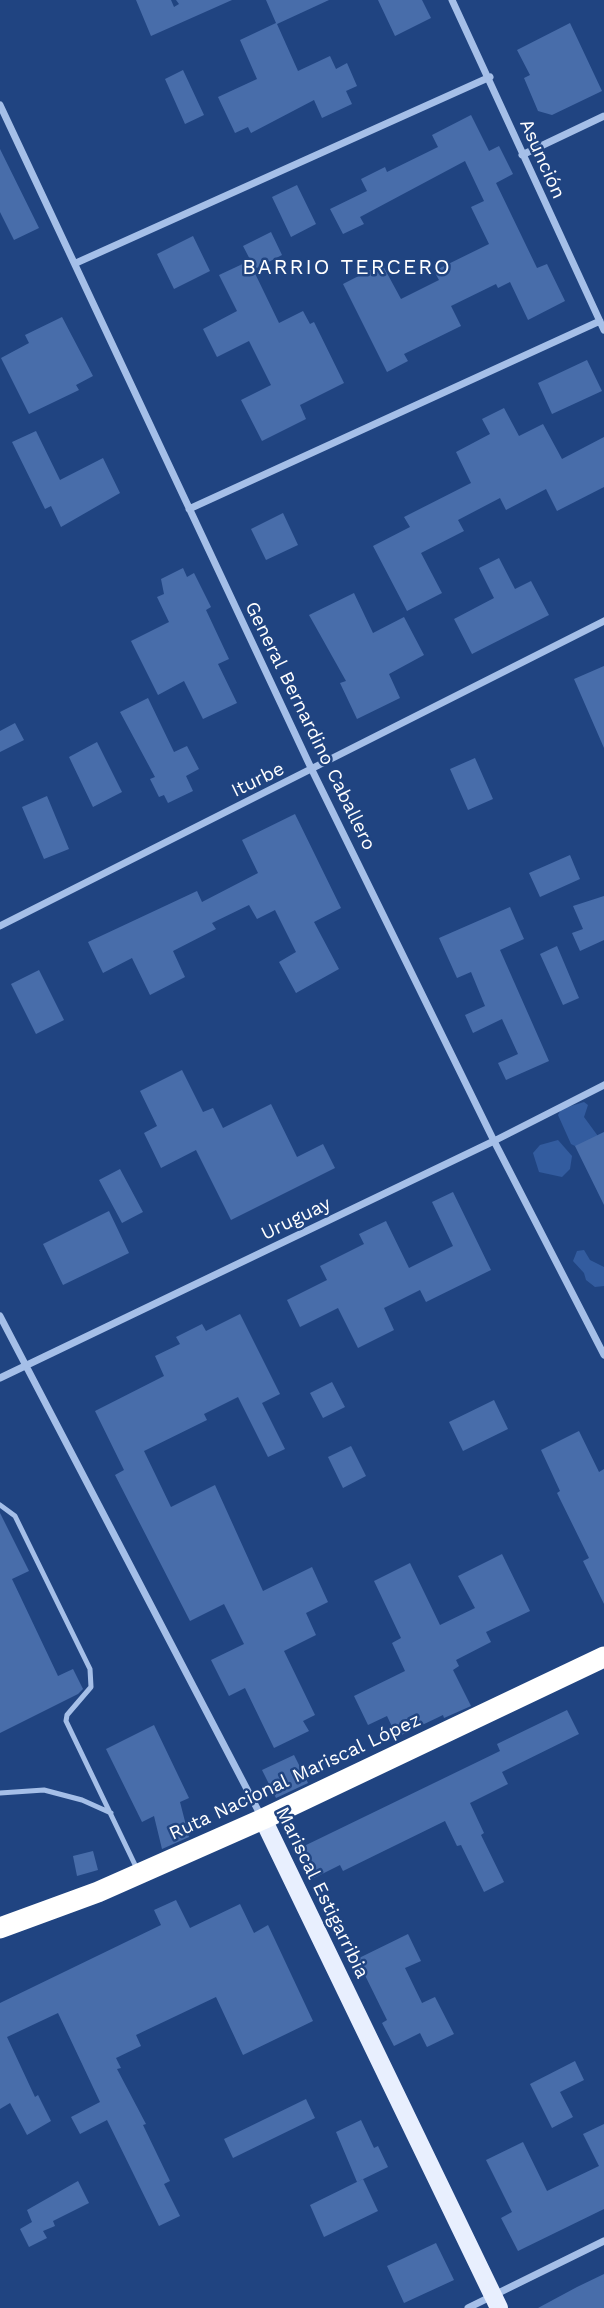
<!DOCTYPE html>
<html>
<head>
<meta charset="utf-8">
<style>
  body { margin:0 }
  canvas { display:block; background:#204481 }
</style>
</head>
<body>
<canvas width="604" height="2308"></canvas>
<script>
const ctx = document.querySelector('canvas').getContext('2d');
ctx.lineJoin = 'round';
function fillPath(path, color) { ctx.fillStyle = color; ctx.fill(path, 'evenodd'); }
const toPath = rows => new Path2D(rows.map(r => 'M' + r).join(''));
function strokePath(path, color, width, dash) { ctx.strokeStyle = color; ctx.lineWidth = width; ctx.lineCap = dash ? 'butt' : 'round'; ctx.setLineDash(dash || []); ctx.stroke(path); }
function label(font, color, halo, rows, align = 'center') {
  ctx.font = font + ' "Work Sans",sans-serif'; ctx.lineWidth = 5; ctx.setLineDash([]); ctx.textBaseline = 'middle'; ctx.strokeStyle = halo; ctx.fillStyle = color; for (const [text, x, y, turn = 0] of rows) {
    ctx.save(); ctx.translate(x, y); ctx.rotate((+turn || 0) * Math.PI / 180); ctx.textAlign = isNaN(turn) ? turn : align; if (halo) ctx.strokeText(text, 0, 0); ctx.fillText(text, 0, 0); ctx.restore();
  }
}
fillPath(toPath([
  [584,1102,588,1105,584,1117,603,1143,585,1151,571,1144,558,1115,561,1109],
  [558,1140,572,1156,570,1169,562,1177,539,1172,533,1153,540,1145],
  [584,1250,590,1260,604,1267,604,1286,595,1287,586,1280,584,1273,573,1261,577,1251]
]), '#335c9f');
fillPath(toPath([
  [136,0,171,0,174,7,179,4,176,0,232,0,151,36],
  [266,0,329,0,277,24,298,71,330,56,336,69,347,63,357,86,346,91,352,104,322,118,314,100,251,133,248,127,235,133,218,97,257,79,240,40,276,23],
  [378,0,422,0,431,18,395,36],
  [570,23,602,91,552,115,538,111,524,78,530,75,517,50],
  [183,70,204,115,185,124,165,79],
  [471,115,489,151,499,146,513,174,496,183,537,268,547,264,565,301,528,320,510,282,498,288,496,284,451,306,461,326,404,354,408,361,387,372,343,284,382,264,401,299,439,280,434,271,489,244,471,207,484,201,465,161,360,217,364,224,343,234,330,209,367,191,361,179,385,167,387,172,438,147,432,135],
  [0,149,39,228,14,240,0,212],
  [297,185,316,224,291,237,272,197],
  [271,232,282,255,255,269,243,246],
  [193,236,210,271,174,289,157,254],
  [249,261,279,323,303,311,310,324,314,322,344,383,300,405,306,419,262,441,241,400,271,385,249,341,217,357,203,329,237,311,219,275],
  [62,317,93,376,76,385,79,390,29,414,1,358,29,343,25,335],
  [587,360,602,391,552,414,538,383],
  [504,408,519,436,543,424,562,459,604,437,604,487,557,511,546,489,506,510,500,498,458,520,464,531,421,553,442,593,407,611,373,546,410,527,404,517,471,483,456,452,490,434,482,419],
  [36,431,60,480,103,458,120,493,61,527,51,506,45,509,12,442],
  [283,513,298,545,266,560,251,529],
  [499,558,515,589,531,581,549,615,472,654,454,619,494,598,479,568],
  [183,568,187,577,194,573,211,607,206,610,229,659,218,664,237,703,203,719,184,681,158,695,131,641,169,622,157,597,164,594,161,579],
  [354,593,373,633,404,617,424,655,389,674,400,698,357,719,340,683,346,681,309,615],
  [604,666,604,748,574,679],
  [148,698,174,752,187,746,199,769,186,776,193,791,168,803,164,795,159,797,150,779,155,777,120,712],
  [15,723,24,740,0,752,0,731],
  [97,742,122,792,93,807,69,757],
  [475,758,493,799,468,810,450,769],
  [47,796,69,849,44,859,22,807],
  [295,814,341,908,314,922,339,969,296,993,279,962,296,952,275,910,257,919,249,905,212,923,216,929,173,951,185,977,150,995,132,958,103,973,88,942,197,891,202,902,258,873,242,840],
  [570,855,580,879,540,897,529,873],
  [604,896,604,940,580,951,572,933,583,929,573,906],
  [510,907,524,939,500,950,549,1061,506,1080,498,1063,518,1054,502,1019,473,1033,465,1015,485,1006,471,972,457,978,439,938],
  [557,946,579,998,563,1005,540,954],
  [39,970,64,1020,36,1034,11,984],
  [182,1070,203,1112,213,1108,223,1128,271,1104,297,1157,323,1144,335,1168,231,1220,196,1150,161,1168,144,1133,157,1126,140,1091],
  [604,1132,604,1205,575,1146],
  [120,1169,143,1212,122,1223,99,1180],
  [453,1192,491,1270,426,1302,420,1290,384,1308,394,1330,358,1348,338,1308,300,1327,287,1300,327,1280,320,1266,364,1244,359,1234,386,1221,409,1268,453,1246,432,1202],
  [109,1211,129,1253,63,1285,43,1244],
  [240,1314,280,1394,262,1403,285,1449,268,1457,238,1397,204,1414,207,1420,144,1451,171,1507,215,1485,263,1591,312,1567,328,1602,306,1613,316,1635,284,1651,315,1715,303,1721,309,1731,274,1748,245,1688,229,1696,211,1660,244,1644,224,1604,190,1621,115,1475,124,1470,95,1411,164,1376,155,1356,180,1344,176,1337,202,1324,206,1331],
  [332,1382,345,1407,323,1418,310,1393],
  [494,1400,508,1429,463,1451,449,1422],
  [579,1431,599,1472,604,1469,604,1604,583,1561,589,1558,557,1493,560,1491,541,1450],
  [351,1446,366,1476,343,1488,328,1457],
  [0,1513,29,1571,12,1579,58,1676,73,1669,83,1689,78,1694,0,1733],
  [502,1554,530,1611,486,1632,491,1642,456,1660,459,1666,453,1670,471,1706,444,1718,443,1715,397,1737,387,1716,368,1725,354,1696,405,1671,392,1643,401,1638,374,1581,410,1563,440,1625,475,1608,458,1576],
  [567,1710,579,1734,502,1772,508,1784,470,1803,484,1833,481,1835,504,1882,484,1892,461,1845,457,1846,445,1821,343,1871,340,1865,314,1878,300,1848,500,1751,497,1744],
  [154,1725,189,1798,180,1802,189,1837,162,1849,154,1816,142,1822,106,1749],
  [294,1755,308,1783,276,1798,262,1770],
  [93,1851,98,1870,77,1876,73,1856],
  [176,1900,190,1928,240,1904,254,1933,268,1925,313,2021,243,2055,216,1997,136,2035,141,2046,116,2058,121,2068,117,2069,146,2124,143,2125,170,2181,164,2184,180,2216,159,2226,107,2120,80,2134,71,2117,100,2102,58,2013,7,2037,35,2097,38,2095,51,2121,27,2135,10,2103,0,2109,0,2003,161,1925,154,1910],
  [408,1934,421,1961,405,1968,422,2003,435,1997,454,2034,427,2047,420,2033,394,2046,382,2023,387,2020,357,1959],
  [575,2061,584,2080,560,2092,573,2117,552,2128,530,2084],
  [306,2099,315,2118,233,2158,224,2139],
  [361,2120,374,2148,378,2146,388,2167,357,2182,336,2132],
  [604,2124,604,2209,518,2251,501,2218,512,2212,486,2160,523,2142,547,2191,599,2166,583,2134],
  [363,2179,378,2211,324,2237,310,2205],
  [78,2181,89,2203,53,2221,55,2226,43,2231,47,2238,29,2247,20,2229,32,2222,27,2210],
  [436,2243,454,2280,404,2303,387,2266],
  [604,2274,604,2308,538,2308,577,2287]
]), '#486daa');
strokePath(toPath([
  [0,1505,15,1516,90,1669,91,1687,67,1715,66,1721,138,1871],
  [0,1793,44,1790,82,1800,111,1813]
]), '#a5bfe8', 5);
strokePath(toPath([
  [452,0,604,330],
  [0,105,312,770,494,1141,604,1355],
  [522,155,604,116],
  [76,263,490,77],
  [189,509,600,321],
  [0,926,604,621],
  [0,1316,261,1816],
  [0,1378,494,1141,604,1085],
  [468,2308,604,2241]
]), '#a5bfe8', 7);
strokePath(toPath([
  [263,1819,499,2308]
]), '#e8effe', 18);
strokePath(toPath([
  [0,1928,98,1892,263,1819,604,1657]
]), '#fff', 21);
label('19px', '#fff', '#204481', [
  ["Asunción",542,159,66],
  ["General Bernardino Caballero",310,726,64],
  ["Iturbe",258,780,-26],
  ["Uruguay",296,1219,-26],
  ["Ruta Nacional Mariscal López",295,1777,-25],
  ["Mariscal Estigarribia",322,1893,64]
]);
ctx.letterSpacing = '2px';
label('21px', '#fff', '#204481', [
  ["BARRIO TERCERO",347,268]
]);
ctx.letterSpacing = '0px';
</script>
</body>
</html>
